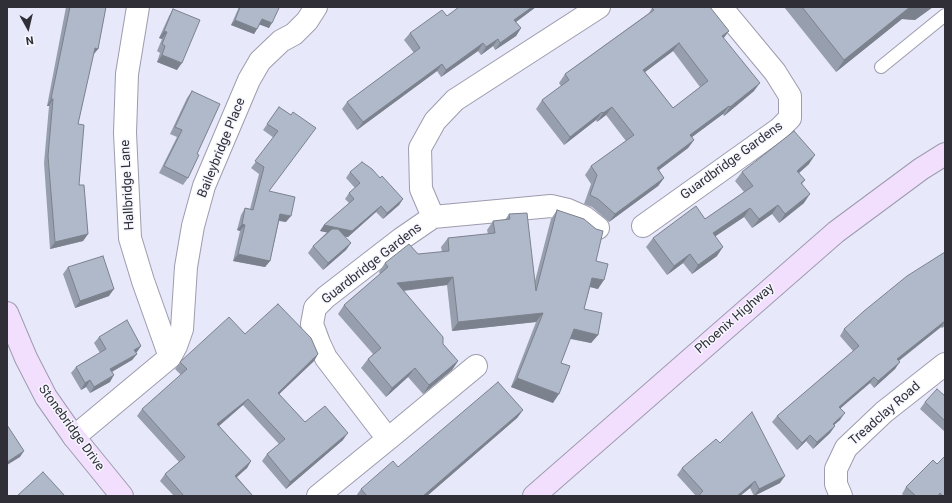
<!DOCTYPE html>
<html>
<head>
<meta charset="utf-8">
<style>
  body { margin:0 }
  #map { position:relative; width:952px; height:503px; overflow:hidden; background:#e8e8fb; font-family:Roboto,sans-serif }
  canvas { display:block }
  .frame { position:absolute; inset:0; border:8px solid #302f37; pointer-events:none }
  .north { position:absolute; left:8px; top:8px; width:40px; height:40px; -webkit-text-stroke:3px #f6f6fe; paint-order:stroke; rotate:172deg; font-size:11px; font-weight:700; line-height:16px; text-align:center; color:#302f37 }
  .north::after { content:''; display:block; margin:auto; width:14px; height:18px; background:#302f37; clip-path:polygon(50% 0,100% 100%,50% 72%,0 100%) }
</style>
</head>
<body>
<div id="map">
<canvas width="952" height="503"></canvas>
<div class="frame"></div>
<div class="north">N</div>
</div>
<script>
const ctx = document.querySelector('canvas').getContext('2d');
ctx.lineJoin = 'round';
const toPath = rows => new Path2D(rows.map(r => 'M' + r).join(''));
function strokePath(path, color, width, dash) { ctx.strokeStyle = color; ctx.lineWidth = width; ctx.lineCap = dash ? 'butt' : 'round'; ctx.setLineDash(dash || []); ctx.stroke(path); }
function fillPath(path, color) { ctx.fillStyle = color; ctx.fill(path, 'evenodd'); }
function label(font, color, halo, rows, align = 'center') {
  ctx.font = font + ' Roboto,sans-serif'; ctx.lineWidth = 3; ctx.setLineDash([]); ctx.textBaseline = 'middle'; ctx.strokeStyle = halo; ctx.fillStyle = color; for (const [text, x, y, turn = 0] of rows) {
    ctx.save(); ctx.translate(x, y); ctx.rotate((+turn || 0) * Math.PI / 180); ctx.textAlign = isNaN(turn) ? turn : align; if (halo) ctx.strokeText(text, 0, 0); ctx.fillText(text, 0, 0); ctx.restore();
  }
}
const lane = toPath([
  [881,67,945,15]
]);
const street = toPath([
  [138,7,127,74,125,133,130,238,143,281,170,357],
  [433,217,421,189,420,148,435,121,455,100,599,7],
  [643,226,779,129,790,118,790,96,775,72,721,7],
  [74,437,170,357,176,346,182,329,186,267,193,226,204,186,249,80,260,61,281,41,294,34,307,21,316,7],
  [388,439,476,366],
  [318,496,388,439,326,358,319,343,312,324,315,308,326,297,401,239,433,217,551,206,568,210,584,217,598,228],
  [841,496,836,484,836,469,846,448,884,412,945,364]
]);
const secondary = toPath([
  [7,313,26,358,46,397,74,437,122,496],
  [534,496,836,232,921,169,945,154]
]);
strokePath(lane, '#9d9cae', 14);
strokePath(street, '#9d9cae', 24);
strokePath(secondary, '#9d9cae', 24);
strokePath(lane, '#fff', 12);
strokePath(street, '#fff', 22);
strokePath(secondary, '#f2dffe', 22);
fillPath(toPath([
  [66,7,106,7,98,49,93,55,78,124,79,185,88,234,83,241,50,249,44,163,49,106,47,106],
  [239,7,276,7,269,28,260,24,254,34,231,25],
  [459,7,536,7,516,22,521,28,516,36,495,50,493,46,481,55,478,51,441,77,437,71,357,130,342,109,347,102,414,53,404,40,410,33,447,16],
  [784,7,933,7,915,20,902,19,836,72],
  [652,8,729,31,723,38,754,91,724,116,723,114,692,137,694,140,688,148,659,170,664,178,658,186,609,222,592,207,584,204,591,184,585,175,591,166,626,141,606,115,597,122,596,120,564,145,536,109,542,100,561,86,559,83,565,74,649,13],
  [673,51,700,87,673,108,645,72],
  [173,9,177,70,157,62,160,53,157,51,162,39,159,38,169,16],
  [192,91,197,154,188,178,183,185,159,173,177,137,170,134,187,98],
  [279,107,291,115,269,191,286,222,279,221,270,261,265,267,233,261,240,231,237,230,241,215,245,208,250,209,259,174,251,168,274,138,263,130],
  [809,164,799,173,805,180,802,184,804,203,779,223,772,214,752,228,744,217,715,236,717,256,692,274,683,263,667,275,646,247,653,238,705,219,744,192,735,181,742,172],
  [350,172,380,178,403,199,399,205,383,219,376,212,348,237,345,237,351,243,346,250,323,270,308,253,313,246,327,232,320,231,324,225,349,203,345,199,349,193,355,188,346,178],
  [557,210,596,261,598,289,590,287,584,309,598,335,591,343,570,339,561,363,553,403,511,387,536,322,452,331,447,285,404,291,443,344,458,361,452,370,423,394,408,377,386,397,361,368,368,359,373,354,338,314,344,305,380,274,379,272,385,263,418,254,442,252,441,247,448,238,488,234,487,230,493,221,505,220,509,214,535,281,551,219],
  [945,252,945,326,942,328,941,327,899,361,895,369,874,388,870,383,840,408,840,420,834,425,835,426,830,433,813,449,806,441,797,450,772,422,777,416,853,351,840,336,844,329],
  [68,267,109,296,75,308,63,274],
  [245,334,318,354,314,361,279,394,305,422,343,440,286,489,262,461,267,454,279,444,243,405,219,426,251,461,247,468,237,477,253,496,174,496,160,481,165,474,179,462,137,416,142,409,181,375,175,369,180,362],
  [99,337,141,346,136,352,137,354,132,360,112,372,110,382,90,393,86,387,81,390,71,373,76,367,100,353,94,343],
  [945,396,945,432,920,409,925,402],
  [523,410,517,418,427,496,356,496,361,489,398,467],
  [720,443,780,483,754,496,750,488,740,496,696,496,677,475,682,468],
  [933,460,945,496,904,496,902,494,906,487]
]), '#979fae');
fillPath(toPath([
  [532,7,536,7,509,27,514,20],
  [910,7,933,7,915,20,902,19,836,72,844,60],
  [262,19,272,23,269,28,258,24],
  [235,20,257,29,254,34,231,25],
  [521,28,516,36,495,50,500,43],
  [164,31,167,32,162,39,159,38],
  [729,31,723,39,722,36],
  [498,39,493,46,481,55,486,47],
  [483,43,478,51,441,77,446,70],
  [679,43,673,51,637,78,643,70],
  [95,48,98,49,93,55],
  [162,55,182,63,177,70,157,62],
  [442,64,437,71,357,130,363,122],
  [760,83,754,91,724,116,730,107],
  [51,99,53,99,49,106,47,106],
  [729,106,723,114,684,143,690,135],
  [612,107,606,115,597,122,603,113],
  [602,112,596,120,564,145,570,137],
  [694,140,688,148,651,176,657,168],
  [815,155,809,164,791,180,797,171],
  [664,178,658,186,609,222,615,214],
  [810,194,804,203,779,223,785,214],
  [403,199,399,205,383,219,387,213],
  [778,205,772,214,752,228,759,219],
  [381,206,376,212,348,237,320,231,324,225],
  [750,208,744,217,707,242,713,233],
  [280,214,291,216,286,222,276,220],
  [242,224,245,225,240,231,237,230],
  [88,234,83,241,50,249,55,242],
  [351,243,346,250,323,270,328,263],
  [723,247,717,256,692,274,698,265],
  [238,254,270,261,265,267,233,261],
  [690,254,683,263,667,275,674,266],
  [453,277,447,285,391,292,397,283],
  [592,278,604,280,598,289,586,286],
  [114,289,109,296,75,308,80,301],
  [543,313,536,322,452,331,458,322],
  [945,321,941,327,893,365,897,359],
  [574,329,598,335,591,343,568,338],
  [141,346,137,352,130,356,134,350],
  [137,354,132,360,106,375,110,369],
  [318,354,314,361,273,400,278,393],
  [458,361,452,370,423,394,429,385],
  [900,362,895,369,874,388,878,381],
  [415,368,408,377,386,397,392,388],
  [114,375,110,382,90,393,94,387],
  [874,377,870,383,834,414,839,407],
  [517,378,559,394,553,403,511,387],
  [90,380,86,387,81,390,85,383],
  [248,399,243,405,213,431,217,424],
  [523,410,517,418,427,496,423,496],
  [845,413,840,420,828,430,833,424],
  [835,426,830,433,813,449,817,442],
  [348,433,343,440,286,489,290,482],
  [810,435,806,441,797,450,802,443],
  [24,451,20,457,7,465,7,462],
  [251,461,247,468,231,482,235,476],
  [785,476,780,483,754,496,759,489],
  [755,481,750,488,740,496,737,496]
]), '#7b828d');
const building = toPath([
  [70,7,106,7,98,49,95,48,78,124,84,125,79,185,84,185,88,234,55,242,48,156,53,99,51,99,70,7],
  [240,7,276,7,279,8,272,23,262,19,257,29,235,20,240,7],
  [459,7,532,7,514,20,521,28,500,43,498,39,486,47,483,43,446,70,442,64,363,122,347,102,420,48,410,33,442,10,447,16,459,7],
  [654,7,710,7,729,31,722,36,760,83,730,107,729,106,690,135,694,140,657,168,664,178,615,214,598,199,590,195,597,175,591,166,634,135,612,107,603,113,602,112,570,137,542,100,569,80,565,74,654,10,652,8,654,7],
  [679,43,708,81,673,108,643,70,679,43],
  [802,7,910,7,844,60,802,7],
  [173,9,200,20,182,63,162,55,165,46,162,44,167,32,164,31,173,9],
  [192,91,220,104,197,154,199,155,188,178,164,166,182,130,175,127,192,91],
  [279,107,291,115,293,112,316,128,269,191,295,197,291,216,280,214,270,261,238,254,245,225,242,224,245,208,253,210,264,167,255,161,278,131,267,124,279,107],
  [794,131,815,155,797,171,805,180,801,183,810,194,785,214,778,205,759,219,750,208,713,233,723,247,698,265,690,254,674,266,653,238,696,206,705,219,753,186,742,172,794,131],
  [362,162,372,169,380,178,382,176,403,199,387,213,381,206,352,231,324,225,354,199,349,193,360,183,350,172,362,162],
  [557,210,584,219,596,229,603,231,596,261,608,264,604,280,592,278,584,309,602,313,598,335,574,329,561,363,570,366,559,394,517,378,543,313,458,322,453,277,397,283,443,337,443,344,458,361,429,385,415,368,392,388,368,359,381,348,344,305,388,267,385,263,409,244,418,254,449,251,448,238,495,233,493,221,510,219,509,214,527,213,536,291,557,210],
  [332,229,338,229,351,243,328,263,313,246,332,229],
  [945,252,945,321,897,359,900,362,878,381,874,377,839,407,845,413,833,424,835,426,817,442,810,435,802,443,777,416,859,346,844,329,864,311,907,276,945,252],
  [103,256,114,289,80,301,68,267,103,256],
  [278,304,311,338,318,354,278,393,305,422,325,406,348,433,290,482,267,454,285,439,248,399,217,424,251,461,235,476,253,496,184,496,165,474,185,457,142,409,187,369,180,362,229,317,245,334,278,304],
  [127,320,141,346,134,350,137,354,110,369,114,375,94,387,90,380,85,383,76,367,106,349,99,337,127,320],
  [498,382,523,410,423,496,367,496,361,489,393,461,398,467,498,382],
  [937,389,945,396,945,421,925,402,937,389],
  [752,412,785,476,759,489,755,481,737,496,699,496,700,494,703,491,682,468,716,439,720,443,752,412],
  [7,425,24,451,7,462,7,425],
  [945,456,945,496,943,496,940,493,938,496,916,496,906,487,933,460,937,464,945,456],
  [43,472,65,496,17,496,43,472]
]);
fillPath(building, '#b0b9ca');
strokePath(building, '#7b828d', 1);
label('13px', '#302f37', '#f6f6fe', [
  ["Baileybridge Place",222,148,-68],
  ["Guardbridge Gardens",732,161,-36],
  ["Hallbridge Lane",128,185,-93],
  ["Guardbridge Gardens",372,264,-38],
  ["Phoenix Highway",735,319,-41],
  ["Treadclay Road",885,414,-41],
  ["Stonebridge Drive",71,428,54]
]);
</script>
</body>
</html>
